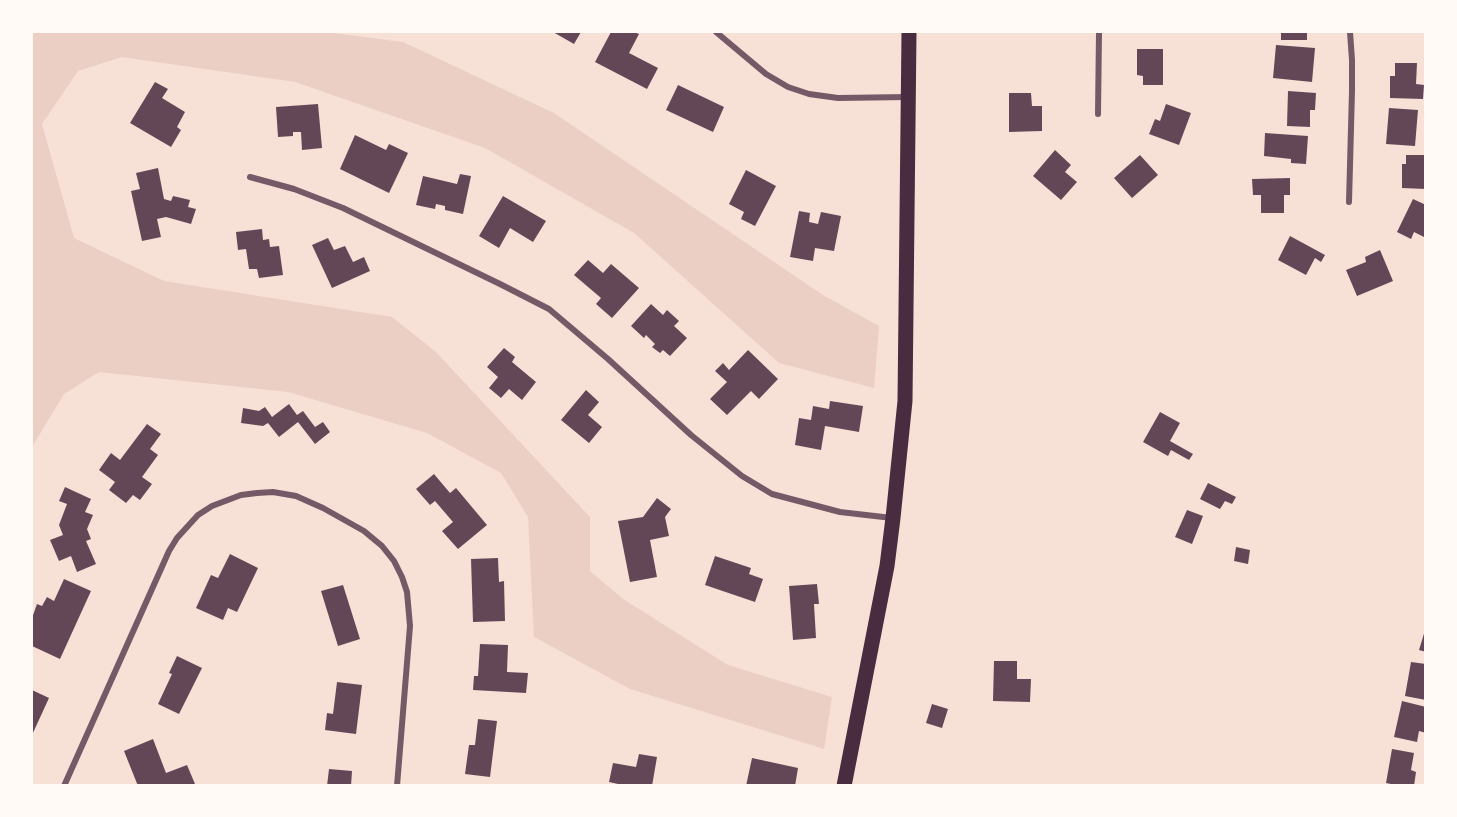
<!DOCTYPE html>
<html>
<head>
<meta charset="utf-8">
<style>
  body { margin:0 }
  #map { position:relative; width:1457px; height:817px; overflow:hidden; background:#f7e1d7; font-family:"Titillium Web",sans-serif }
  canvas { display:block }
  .frame { position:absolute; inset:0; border:33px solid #fffaf5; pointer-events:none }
</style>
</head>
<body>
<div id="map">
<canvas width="1457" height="817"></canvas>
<div class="frame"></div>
</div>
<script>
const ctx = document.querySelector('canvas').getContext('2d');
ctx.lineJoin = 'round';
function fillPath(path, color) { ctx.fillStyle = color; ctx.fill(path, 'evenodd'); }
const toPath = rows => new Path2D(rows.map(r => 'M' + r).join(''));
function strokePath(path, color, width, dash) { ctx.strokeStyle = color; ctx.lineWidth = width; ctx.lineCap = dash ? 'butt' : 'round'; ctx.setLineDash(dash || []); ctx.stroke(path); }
fillPath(toPath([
  [32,32,326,32,403,42,554,113,823,295,879,326,874,388,779,363,634,233,485,148,295,82,122,57,78,71,42,124,74,238,164,281,392,317,436,352,590,517,590,571,623,599,728,665,832,697,824,749,630,689,534,637,528,517,501,473,427,433,288,392,99,372,64,394,32,447]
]), '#ebcfc5');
fillPath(toPath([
  [553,32,581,32,574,44],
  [611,32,634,32,639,34,629,53,658,68,647,89,595,62],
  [1281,32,1307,32,1307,40,1281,40],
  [1276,45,1315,48,1312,82,1273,78],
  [1137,49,1163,49,1163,85,1143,85,1143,76,1137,75],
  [1395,63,1417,63,1416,84,1424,85,1423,99,1390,98,1390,76,1395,76],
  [155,82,168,89,162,98,185,112,177,127,181,130,171,147,130,123],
  [678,85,724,107,713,132,666,110],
  [1288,91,1316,93,1315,110,1310,110,1310,127,1287,126],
  [1009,93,1031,93,1032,106,1042,106,1042,131,1009,132],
  [318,104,322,148,302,150,301,132,293,132,293,136,278,137,276,107],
  [1166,104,1191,113,1179,145,1149,134,1155,119,1160,121],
  [1389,108,1418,110,1415,146,1386,144],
  [1265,133,1308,136,1306,164,1291,163,1291,159,1264,156],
  [355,135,386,150,389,144,408,153,389,193,340,169],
  [1055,150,1071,165,1065,172,1077,182,1061,200,1033,176],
  [1140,155,1158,175,1132,198,1114,178],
  [1406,155,1426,155,1426,189,1402,188,1402,164,1406,164],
  [158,168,164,199,171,201,173,196,190,200,188,207,196,209,191,224,166,217,157,219,161,237,142,241,131,191,140,189,136,173],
  [746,170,776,186,755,226,741,219,744,212,729,204],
  [460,174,471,176,463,214,445,210,445,206,436,204,435,209,416,205,423,176,457,184],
  [1290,178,1290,195,1284,195,1284,213,1261,213,1261,195,1253,195,1252,179],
  [503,196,546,221,533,242,510,228,499,248,479,236],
  [1413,199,1426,205,1426,238,1414,232,1411,239,1397,232],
  [799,211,810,213,809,222,818,224,821,212,841,216,834,251,815,248,813,261,790,257],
  [262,229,263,240,269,239,270,247,279,246,283,275,259,278,257,269,249,269,246,249,238,250,236,232],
  [1290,236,1325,255,1321,262,1315,258,1306,275,1278,260],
  [328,238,334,250,345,246,353,262,364,257,370,271,332,288,312,245],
  [1380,250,1393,281,1357,296,1346,270,1366,262,1365,257],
  [588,260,603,273,611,264,639,288,612,318,596,304,601,298,574,275],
  [651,304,663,315,667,310,679,321,674,326,687,338,670,356,663,350,660,353,652,347,655,344,646,335,644,338,631,326],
  [504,348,515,357,512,362,536,382,522,400,509,389,501,398,489,388,498,377,487,367],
  [748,350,778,379,759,399,751,391,727,415,710,399,727,382,715,371,723,363,729,370],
  [586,390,599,402,588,415,602,427,589,443,561,420],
  [830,401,863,406,859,432,825,426,821,450,795,445,799,418,811,420,813,406,829,409],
  [289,404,297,415,303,411,315,427,323,422,330,432,315,444,298,422,279,437,268,423,263,426,241,423,243,408,259,411,265,407,272,417],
  [1160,412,1180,423,1170,441,1193,454,1189,460,1171,450,1168,456,1143,442],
  [147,424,161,434,150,449,158,455,142,477,152,484,140,500,133,495,126,503,109,490,115,482,99,470,111,453,120,460],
  [434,474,450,493,456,488,487,525,458,549,442,531,453,522,435,501,430,505,416,489],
  [1208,483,1236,497,1232,504,1225,501,1220,509,1200,499],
  [65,487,91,499,85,512,93,515,87,529,91,539,86,541,96,564,77,572,71,556,59,561,50,540,63,535,59,525,67,504,59,501],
  [657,498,671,509,665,517,669,536,650,540,657,577,630,582,618,521,643,517],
  [1187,510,1203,516,1192,544,1175,537],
  [1236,547,1250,550,1248,564,1234,561],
  [230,554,258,568,237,612,228,608,223,620,196,608,211,575,218,578],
  [715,556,751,568,749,574,763,579,755,602,705,585],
  [498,558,499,582,504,581,505,621,473,622,471,559],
  [64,579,91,591,60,659,32,646,33,638,32,637,32,618,37,604,42,606,47,597,54,601],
  [817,584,819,604,814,604,816,638,793,640,789,586],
  [343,585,360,639,338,646,321,591],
  [1426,627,1426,652,1419,650],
  [480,644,508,645,507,672,528,673,526,693,473,690,474,676,478,676],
  [177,656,202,668,179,714,158,704,172,674,169,673],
  [994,661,1017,661,1017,679,1031,679,1030,702,993,701],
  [1411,662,1426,664,1426,700,1405,696],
  [337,682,362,685,356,734,325,730,327,713,333,714],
  [32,690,49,698,32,735],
  [1402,701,1426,707,1426,733,1419,731,1417,742,1394,737],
  [932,704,948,709,942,728,926,723],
  [478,719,497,721,490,777,465,774,469,745,475,745],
  [153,739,166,773,187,765,195,784,190,786,138,786,124,751],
  [1392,749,1414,753,1411,770,1416,772,1414,786,1400,786,1386,783],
  [639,754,657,757,652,786,627,786,609,782,613,763,636,767],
  [752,758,798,768,795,786,746,786],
  [329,769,352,771,351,786,327,786]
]), '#644757');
strokePath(toPath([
  [716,32,766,74,788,87,809,94,838,98,908,97],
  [1098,114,1099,32],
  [250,177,294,189,343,208,500,284,549,309,608,359,691,435,742,476,772,494,840,512,892,518],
  [1349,202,1352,91,1352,60,1350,32],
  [64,786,169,551,177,538,198,515,212,506,241,495,257,493,273,492,296,496,323,508,364,531,382,546,394,561,402,577,407,592,410,626,397,786]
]), '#755966', 6);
strokePath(toPath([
  [844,786,887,566,893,518,905,401,909,32]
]), '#4a2c40', 15);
</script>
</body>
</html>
